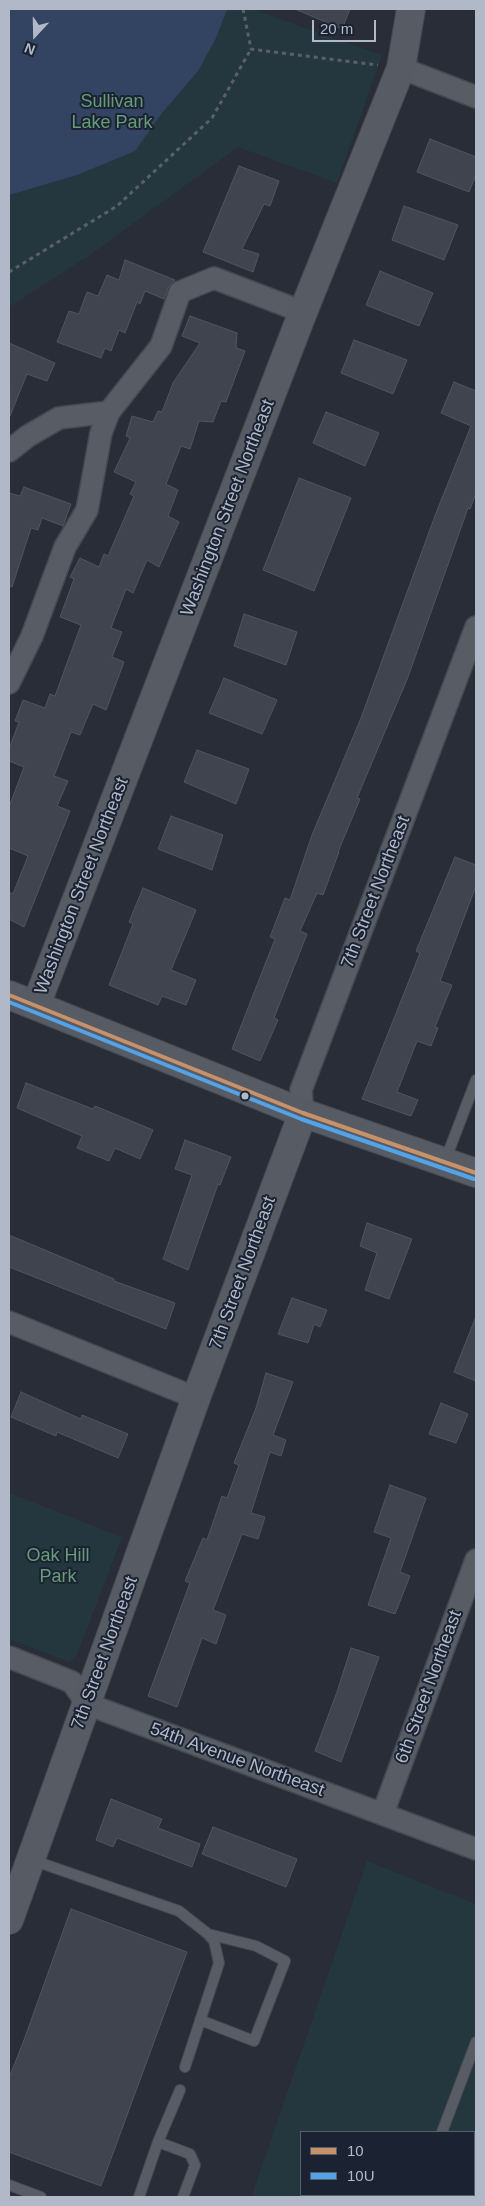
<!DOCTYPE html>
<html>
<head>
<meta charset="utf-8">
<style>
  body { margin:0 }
  #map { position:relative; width:485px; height:2206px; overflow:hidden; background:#282d38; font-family:Arial,sans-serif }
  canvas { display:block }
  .frame { position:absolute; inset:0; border:10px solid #b1b9c9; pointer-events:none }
  .legend { position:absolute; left:300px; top:2131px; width:175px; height:65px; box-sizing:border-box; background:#1b2333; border:1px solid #575f6f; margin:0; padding:6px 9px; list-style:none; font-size:15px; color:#b1b9c9 }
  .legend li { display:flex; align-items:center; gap:10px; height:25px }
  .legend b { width:25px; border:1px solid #575f6f }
  .north { position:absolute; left:10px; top:10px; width:50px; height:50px; -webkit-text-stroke:4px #1b2333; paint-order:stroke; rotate:201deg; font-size:14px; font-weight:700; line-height:20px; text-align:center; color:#b1b9c9 }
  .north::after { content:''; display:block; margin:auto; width:18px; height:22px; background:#b1b9c9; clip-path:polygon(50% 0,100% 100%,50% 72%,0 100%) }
  .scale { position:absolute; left:312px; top:20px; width:64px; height:22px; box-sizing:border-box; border:2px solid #b1b9c9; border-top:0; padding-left:6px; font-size:15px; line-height:18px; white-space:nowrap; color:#b1b9c9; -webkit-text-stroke:4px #1b2333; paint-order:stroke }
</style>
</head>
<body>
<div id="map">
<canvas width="485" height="2206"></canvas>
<div class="frame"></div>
<ul class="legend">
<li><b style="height:6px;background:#c7916a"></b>10</li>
<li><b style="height:6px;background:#53a3e8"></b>10U</li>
</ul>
<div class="north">N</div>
<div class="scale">20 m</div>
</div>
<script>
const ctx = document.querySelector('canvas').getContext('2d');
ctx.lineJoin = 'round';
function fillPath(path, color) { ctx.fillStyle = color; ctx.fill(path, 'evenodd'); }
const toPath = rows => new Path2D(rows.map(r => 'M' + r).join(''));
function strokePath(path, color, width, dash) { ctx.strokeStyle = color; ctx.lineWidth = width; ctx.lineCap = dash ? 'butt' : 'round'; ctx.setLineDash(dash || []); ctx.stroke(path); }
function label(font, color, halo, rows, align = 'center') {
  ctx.font = font + ' Arial,sans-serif'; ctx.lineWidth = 4; ctx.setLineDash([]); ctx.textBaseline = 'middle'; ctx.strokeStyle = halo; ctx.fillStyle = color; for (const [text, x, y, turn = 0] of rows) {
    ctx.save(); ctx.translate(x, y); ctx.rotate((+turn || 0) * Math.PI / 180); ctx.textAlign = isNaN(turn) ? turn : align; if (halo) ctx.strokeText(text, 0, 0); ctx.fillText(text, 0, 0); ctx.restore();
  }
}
fillPath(toPath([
  [9,9,260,9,260,12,382,55,337,183,238,147,90,255,9,307],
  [9,1493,122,1537,77,1655,69,1662,9,1639],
  [367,1861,476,1904,476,2197,258,2197,252,2195],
  [301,2132,474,2132,474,2195,301,2195]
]), '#25373e');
fillPath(toPath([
  [9,9,227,9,216,38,198,71,161,114,135,151,77,175,9,195]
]), '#334362');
const building = toPath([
  [295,9,350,9,342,29,295,9],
  [430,139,476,157,476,175,469,192,417,172,430,139],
  [239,166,279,181,270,206,264,204,242,249,259,254,253,272,203,252,239,166],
  [404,206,458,225,444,260,392,240,404,206],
  [125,260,175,280,168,288,164,299,145,291,140,304,137,302,125,333,119,330,111,351,105,348,101,358,57,342,69,311,79,314,87,292,98,296,107,275,119,280,125,260],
  [380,271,433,293,419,326,366,305,380,271],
  [190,316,237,333,236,348,245,351,226,402,221,401,213,422,199,421,190,449,181,446,166,484,178,490,168,516,179,522,159,567,147,560,133,593,126,589,111,628,122,632,112,657,124,662,106,710,93,704,80,735,71,732,54,776,68,781,57,806,70,811,24,927,9,919,9,892,13,894,28,856,9,848,9,807,24,767,9,761,9,749,19,722,15,721,23,700,45,708,50,694,55,696,81,625,60,617,74,579,70,577,80,558,99,567,104,554,108,556,134,496,130,494,136,482,114,472,130,438,126,436,132,416,153,422,158,411,162,412,173,383,200,343,182,336,190,316],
  [354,340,407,360,393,394,341,373,354,340],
  [9,343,55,363,47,381,27,374,10,416,9,343],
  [454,382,476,391,476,493,470,509,468,508,408,677,357,798,360,799,338,852,339,852,323,895,317,893,300,931,307,934,274,1018,278,1020,260,1061,232,1049,275,939,270,937,285,898,290,900,312,835,361,718,436,513,471,426,441,413,454,382],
  [326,412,379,433,365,466,313,443,326,412],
  [299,478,351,498,314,591,263,570,299,478],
  [24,487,71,504,63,526,42,518,38,530,31,528,12,587,9,586,9,493,20,496,24,487],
  [244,614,297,632,286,665,234,646,244,614],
  [224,678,277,700,262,734,209,713,224,678],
  [197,750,249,769,236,804,184,782,197,750],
  [171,816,223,835,212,870,158,849,171,816],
  [455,857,476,865,476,886,440,981,452,985,435,1027,438,1028,431,1046,417,1041,397,1092,418,1100,411,1116,362,1099,420,953,416,951,455,857],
  [143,888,196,910,171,970,196,980,186,1005,162,996,158,1005,109,985,133,924,129,922,143,888],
  [26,1083,93,1109,95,1106,153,1130,140,1159,115,1148,109,1161,77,1148,82,1136,17,1108,26,1083],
  [185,1140,231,1157,220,1185,218,1184,188,1270,163,1259,192,1175,175,1169,185,1140],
  [367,1223,412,1239,389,1299,365,1290,377,1253,360,1246,367,1223],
  [9,1235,114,1279,114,1281,175,1303,166,1329,9,1267,9,1235],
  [292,1298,327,1310,320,1327,314,1324,308,1343,278,1334,292,1298],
  [475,1319,476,1319,476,1381,454,1372,475,1319],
  [266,1373,293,1382,273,1435,286,1440,281,1456,270,1452,251,1513,265,1517,258,1539,242,1534,213,1610,226,1615,216,1644,202,1638,177,1707,148,1696,190,1583,185,1581,203,1538,207,1540,222,1496,227,1498,239,1465,234,1463,256,1408,266,1373],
  [21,1392,81,1419,82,1415,128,1434,118,1458,57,1432,56,1436,11,1417,21,1392],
  [441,1403,468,1414,456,1443,429,1434,441,1403],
  [390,1485,426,1498,400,1572,410,1576,395,1614,368,1605,391,1538,374,1532,390,1485],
  [351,1648,379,1657,341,1762,315,1751,337,1692,351,1648],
  [111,1799,162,1819,158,1828,200,1844,192,1867,117,1838,113,1847,96,1840,111,1799],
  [213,1827,297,1859,286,1887,202,1854,213,1827],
  [71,1909,187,1952,101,2186,9,2152,9,2078,24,2040,71,1909]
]);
fillPath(building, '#3f444e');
strokePath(building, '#50555f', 1);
const lane = toPath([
  [445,1161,476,1080],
  [32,1860,179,1911,208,1934,214,1941,219,1963,185,2067],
  [200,2020,254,2041,285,1961,256,1946,208,1934],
  [442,2132,476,2042],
  [158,2142,190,2154,195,2165,183,2197],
  [9,2185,41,2197],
  [423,2195,430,2197],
  [139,2197,158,2142,180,2090]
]);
const street = toPath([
  [401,68,476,97],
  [9,451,28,436,59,418,109,412],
  [9,683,32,636,65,547,87,510,101,433,109,412,161,346,180,292,214,278,303,312],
  [303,1113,301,1090,476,627],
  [9,1322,196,1398],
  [9,1657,72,1682,87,1704,476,1849],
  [383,1813,476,1560]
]);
const secondary = toPath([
  [9,995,303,1113,476,1173],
  [36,1005,303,312,401,68,411,9],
  [9,1920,196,1398,303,1113]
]);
strokePath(lane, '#454951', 12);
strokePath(street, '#454951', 24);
strokePath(secondary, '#454951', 30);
strokePath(toPath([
  [243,9,251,49,378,65],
  [9,272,117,206,212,118,251,49]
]), '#5b6068', 3, [4, 4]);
strokePath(lane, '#585d65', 10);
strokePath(street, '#585d65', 21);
strokePath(secondary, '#575b63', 28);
strokePath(toPath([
  [9,995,303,1113,476,1173]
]), '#c7916a', 4);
strokePath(toPath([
  [9,1002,301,1119,474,1179]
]), '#53a3e8', 4);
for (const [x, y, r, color] of [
  [245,1096,4.5,"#b1b9c9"]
]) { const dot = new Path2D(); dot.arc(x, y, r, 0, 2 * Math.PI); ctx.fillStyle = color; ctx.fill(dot); strokePath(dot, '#1b2333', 2); }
label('18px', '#679c78', '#1b2333', [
  ["Sullivan",112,102],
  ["Lake Park",112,123],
  ["Oak Hill",58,1556],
  ["Park",58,1577]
]);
label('18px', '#b1b9c9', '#1b2333', [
  ["Washington Street Northeast",228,508,-69],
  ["Washington Street Northeast",82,886,-69],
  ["7th Street Northeast",376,892,-69],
  ["7th Street Northeast",243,1273,-70],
  ["7th Street Northeast",105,1653,-70],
  ["6th Street Northeast",429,1687,-70],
  ["54th Avenue Northeast",237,1760,20]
]);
</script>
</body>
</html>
